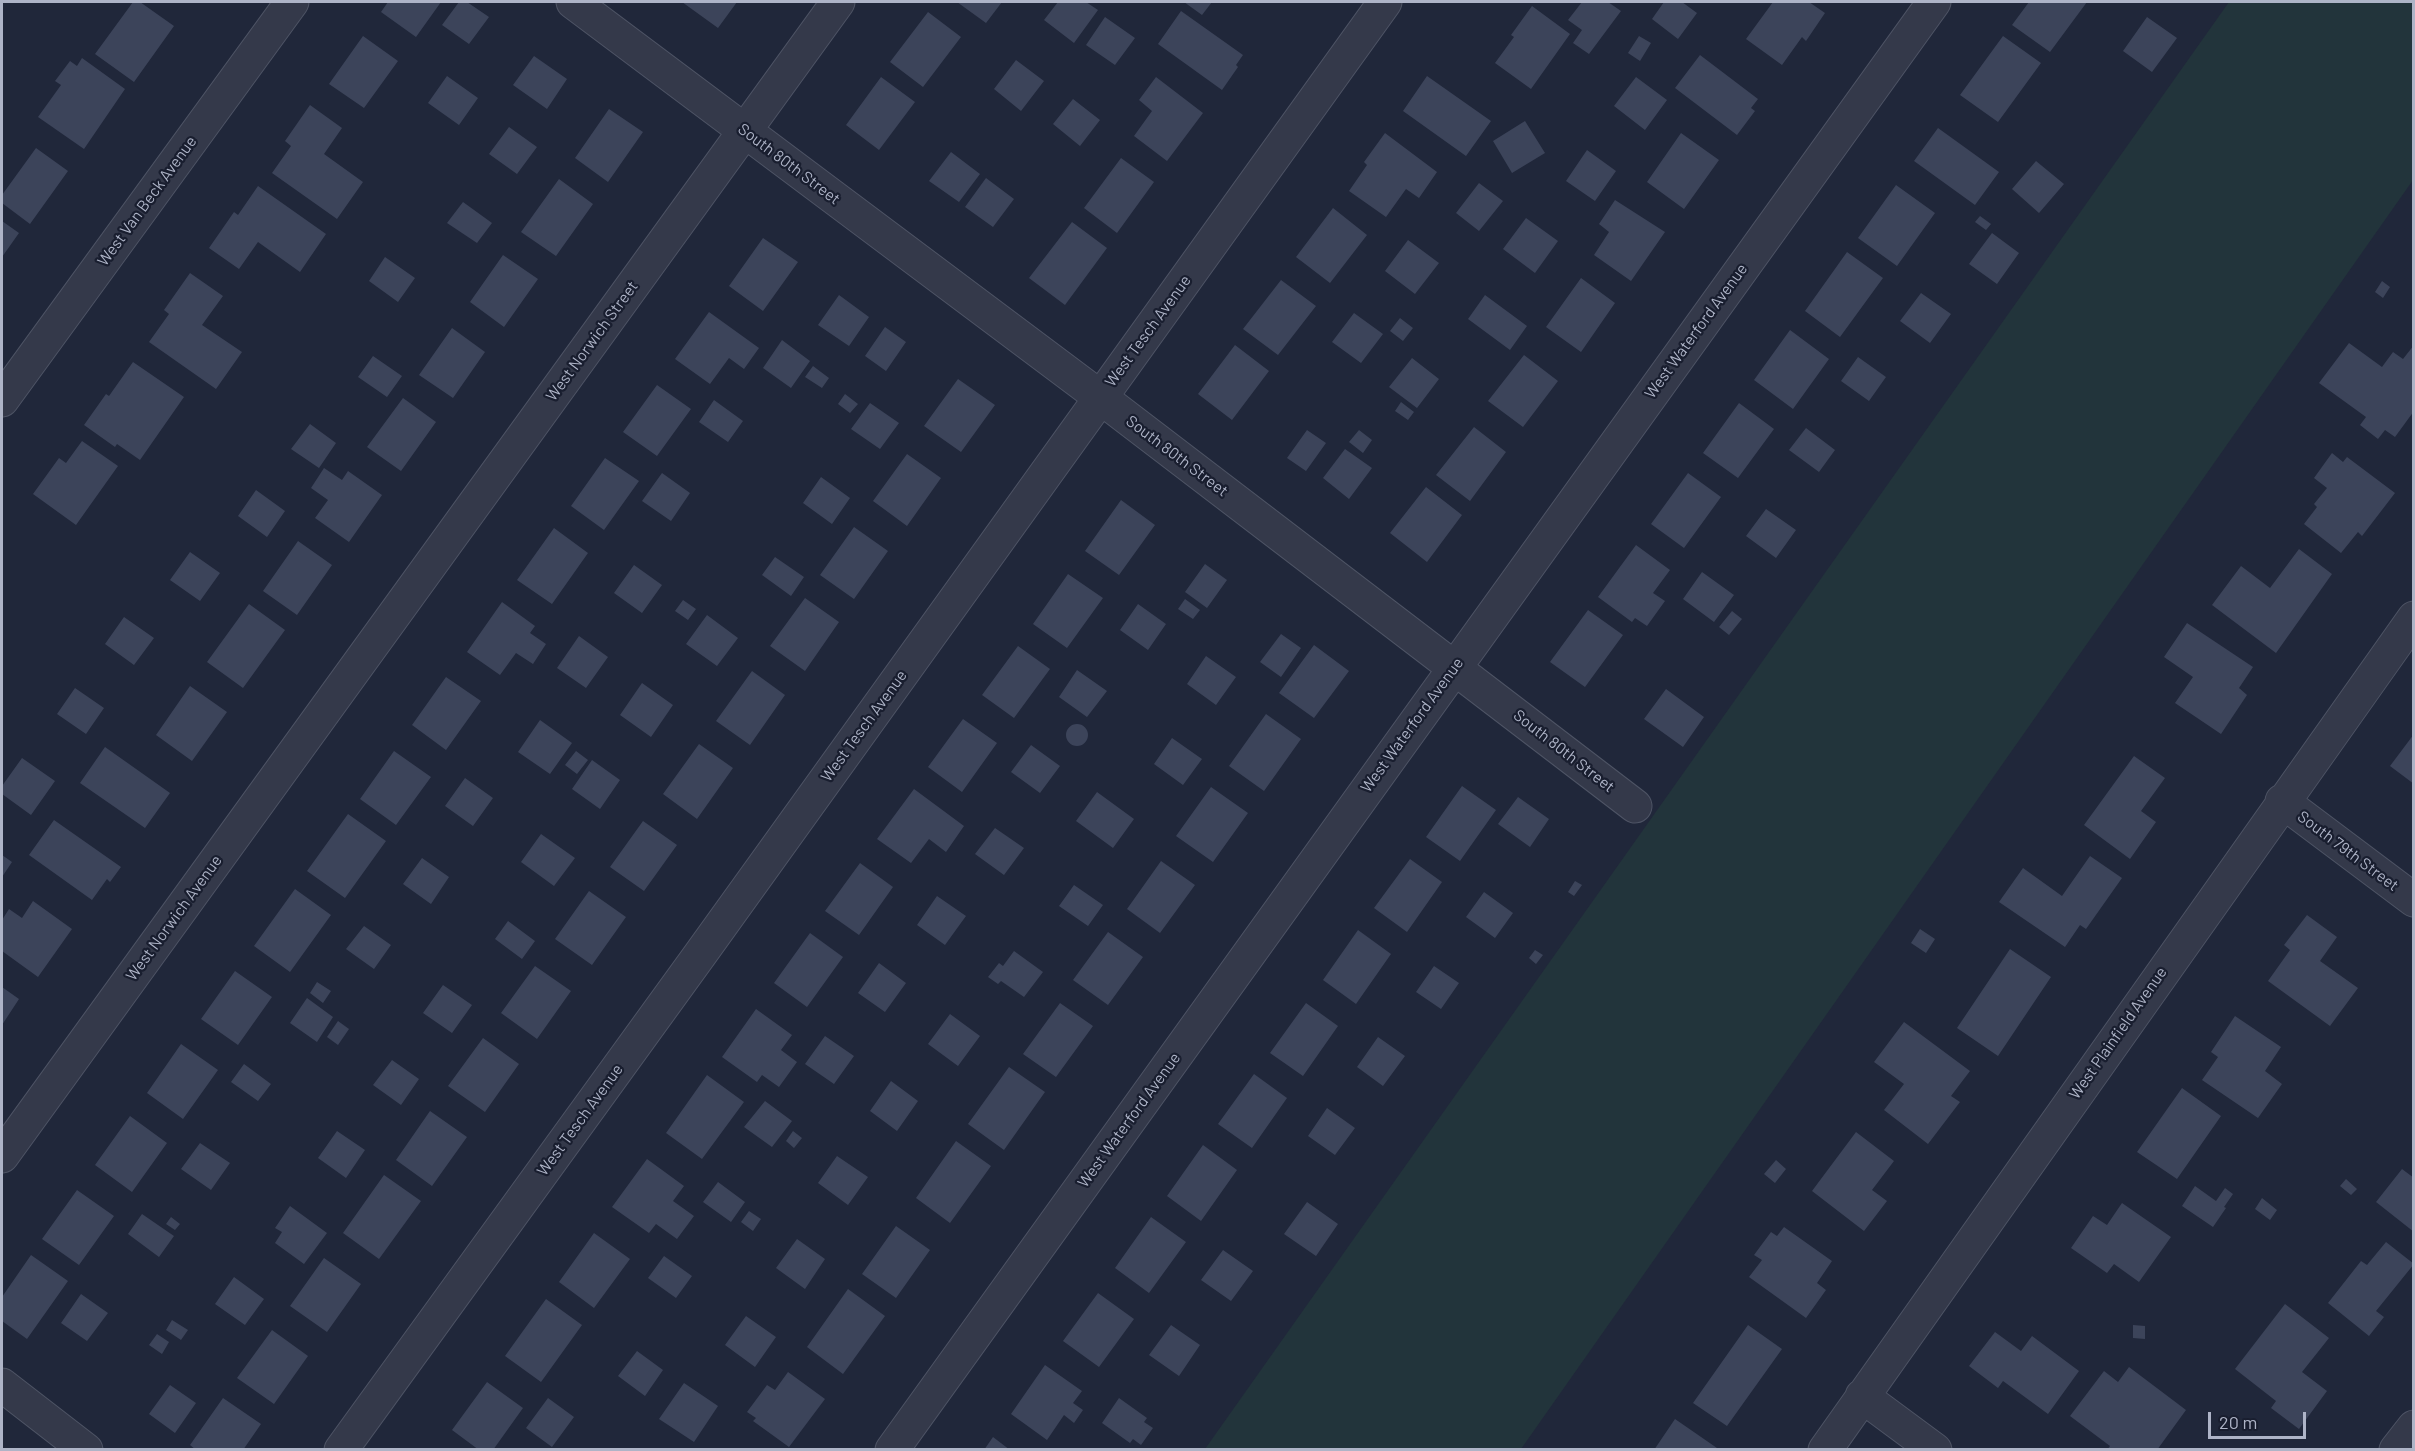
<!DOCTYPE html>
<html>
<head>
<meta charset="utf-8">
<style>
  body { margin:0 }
  #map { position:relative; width:2415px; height:1451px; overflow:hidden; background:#20273a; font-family:Barlow,sans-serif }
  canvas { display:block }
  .frame { position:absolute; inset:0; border:3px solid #aeb4c7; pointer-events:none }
  .scale { position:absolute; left:2208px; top:1412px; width:98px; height:27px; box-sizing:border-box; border:3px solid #aeb4c7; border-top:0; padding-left:8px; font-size:18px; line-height:21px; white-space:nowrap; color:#aeb4c7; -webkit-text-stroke:4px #191e2f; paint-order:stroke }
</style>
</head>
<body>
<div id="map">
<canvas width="2415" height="1451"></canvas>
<div class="frame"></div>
<div class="scale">20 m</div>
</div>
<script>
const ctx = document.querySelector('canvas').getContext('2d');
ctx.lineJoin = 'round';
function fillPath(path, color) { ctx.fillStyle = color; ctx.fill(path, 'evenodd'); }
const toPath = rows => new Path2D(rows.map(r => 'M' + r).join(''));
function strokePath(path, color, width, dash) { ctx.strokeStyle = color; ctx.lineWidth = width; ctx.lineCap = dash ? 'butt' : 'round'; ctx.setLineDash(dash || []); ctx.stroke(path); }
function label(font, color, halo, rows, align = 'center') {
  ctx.font = font + ' Barlow,sans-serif'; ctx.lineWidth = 4.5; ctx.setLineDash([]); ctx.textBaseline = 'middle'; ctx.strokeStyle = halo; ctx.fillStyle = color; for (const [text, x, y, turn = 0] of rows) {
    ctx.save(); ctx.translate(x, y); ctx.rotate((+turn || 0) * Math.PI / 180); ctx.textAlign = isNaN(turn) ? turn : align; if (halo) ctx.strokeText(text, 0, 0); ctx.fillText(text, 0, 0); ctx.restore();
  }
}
fillPath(toPath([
  [2229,2,2413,2,2413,180,1521,1449,1205,1449]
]), '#22343b');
fillPath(toPath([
  [133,2,140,2,174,26,134,82,95,54],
  [388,2,441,2,416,37,381,12],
  [459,2,467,2,489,17,469,44,442,25],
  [682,2,737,2,718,28],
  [957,2,1002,2,986,23],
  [1058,2,1086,2,1098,10,1074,43,1044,20],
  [1184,2,1212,2,1202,15],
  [1582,2,1608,2,1621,11,1589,54,1573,43,1582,30,1568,20],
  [1664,2,1682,2,1697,13,1678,39,1652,19],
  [1773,2,1809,2,1825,13,1806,41,1802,37,1782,65,1746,39],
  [2029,2,2087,2,2050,52,2012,25],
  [1532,6,1570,34,1531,89,1495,63,1514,37,1511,35],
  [1181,11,1243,55,1236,65,1238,67,1222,90,1158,44],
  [928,12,961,37,923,87,890,62],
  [1105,17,1135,38,1115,65,1086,45],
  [2147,17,2177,38,2152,72,2123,51],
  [363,36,398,61,364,108,329,84],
  [1639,36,1651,43,1640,61,1628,53],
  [2003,36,2041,63,1998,122,1960,95],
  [1700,55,1758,99,1751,108,1755,111,1737,135,1675,88],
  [534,56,567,79,547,109,513,85],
  [82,58,125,89,84,149,38,117,61,85,55,81,70,61,77,66],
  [1016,60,1044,81,1021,111,994,89],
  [447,76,478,98,459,125,428,103],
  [1427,76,1491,121,1466,156,1403,111],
  [881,77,915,102,879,150,846,125],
  [1156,77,1203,113,1167,161,1134,136,1152,111,1139,100],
  [1636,77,1667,100,1645,130,1614,106],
  [1073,99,1100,120,1080,146,1053,124],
  [310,105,342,128,324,154,363,182,337,219,272,173,291,146,285,141],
  [609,109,643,132,608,182,575,158],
  [1525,121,1545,153,1512,173,1493,141],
  [509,127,537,147,517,174,489,154],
  [1938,128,1999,172,1975,205,1914,161],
  [1385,133,1437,172,1419,198,1406,189,1386,217,1349,191,1367,165,1364,162],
  [1681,133,1719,160,1684,209,1647,182],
  [36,148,68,171,30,224,2,203,2,195],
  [1587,150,1616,171,1595,201,1566,181],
  [951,152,980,174,959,202,929,181],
  [1121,158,1154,182,1117,233,1084,208],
  [2036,161,2064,184,2039,213,2012,189],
  [986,178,1014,199,993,227,965,207],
  [559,179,593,204,556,256,521,232],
  [1479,183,1503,201,1479,231,1456,213],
  [1896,185,1935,213,1897,266,1858,238],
  [258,186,326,234,300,272,258,242,239,269,209,248,234,212,238,215],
  [1615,200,1665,232,1631,281,1594,255,1609,232,1599,224],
  [463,202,492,223,477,243,447,223],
  [1333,208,1367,235,1330,283,1296,257],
  [1980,216,1991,224,1986,230,1975,222],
  [1526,218,1558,241,1535,273,1503,249],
  [2,221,19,233,2,257],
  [1072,222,1107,248,1065,305,1029,278],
  [1992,233,2019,253,1997,284,1969,264],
  [763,238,798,262,763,311,729,286],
  [1408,240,1439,263,1415,294,1385,271],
  [1847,252,1883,278,1840,337,1805,311],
  [503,255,538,279,504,327,470,302],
  [385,257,415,278,398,302,369,281],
  [190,273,223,296,202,325,242,352,216,389,149,342,169,314,164,310],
  [1581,278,1615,303,1581,352,1546,327],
  [1281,280,1316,306,1278,355,1243,329],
  [2382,281,2390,287,2383,298,2375,292],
  [1921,293,1951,314,1930,343,1900,321],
  [839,295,869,317,849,346,818,325],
  [1485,295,1527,326,1510,350,1468,319],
  [709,312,759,348,744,369,729,358,710,384,675,359],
  [1354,313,1383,334,1361,363,1332,342],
  [1400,318,1413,328,1403,341,1390,331],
  [885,327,906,342,886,371,865,356],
  [452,328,485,352,453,398,419,375],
  [1790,330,1829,359,1793,409,1754,380],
  [782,340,810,361,791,388,763,368],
  [2349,343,2382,367,2393,352,2403,359,2414,345,2414,411,2395,437,2385,430,2378,439,2360,425,2366,417,2319,383],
  [1235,345,1269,371,1232,420,1198,394],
  [1524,355,1558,381,1523,427,1488,401],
  [373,356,402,376,387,397,358,377],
  [1858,357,1886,377,1869,401,1841,381],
  [1412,358,1439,379,1417,408,1389,387],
  [133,362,184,397,140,460,117,444,115,447,84,425,106,394,109,396],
  [813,366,829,378,822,388,805,377],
  [958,379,995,405,961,452,924,426],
  [657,385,691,409,657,456,623,432],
  [845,394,858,404,850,413,838,404],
  [403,398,436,422,401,471,367,447],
  [714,400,743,421,728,442,699,422],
  [1401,402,1414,412,1408,420,1395,411],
  [870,403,899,423,880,449,851,429],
  [1739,403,1774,429,1738,478,1703,453],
  [310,424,336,443,319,468,291,449],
  [1474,427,1506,452,1470,501,1436,475],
  [1806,428,1835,450,1819,472,1789,450],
  [1307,430,1326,443,1306,471,1287,458],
  [1359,430,1372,440,1363,453,1349,442],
  [82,441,118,466,76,525,33,494,59,458,66,463],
  [1345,449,1372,468,1349,499,1323,478],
  [2332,453,2343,462,2347,457,2395,493,2362,536,2358,532,2341,553,2304,524,2317,507,2314,504,2327,488,2314,478],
  [907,454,941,478,907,526,873,501],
  [605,458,639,481,604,530,571,506],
  [324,468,342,480,348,471,382,495,349,542,315,518,328,500,311,488],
  [662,473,690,493,671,521,642,501],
  [1688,473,1721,497,1684,548,1651,524],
  [821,477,850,498,832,524,803,503],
  [1426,487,1462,515,1427,562,1390,533],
  [256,490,285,511,267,537,238,516],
  [1121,500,1155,525,1119,575,1085,551],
  [1766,509,1796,530,1776,558,1746,536],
  [854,527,888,551,854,599,820,575],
  [554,528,588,553,552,604,517,580],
  [298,541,332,565,297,615,263,591],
  [1636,545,1670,570,1653,593,1665,601,1647,626,1635,618,1632,622,1598,597],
  [2299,549,2332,574,2276,653,2212,605,2241,566,2270,588],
  [190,552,220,573,200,601,170,580],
  [775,557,804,577,791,596,762,575],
  [1205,564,1227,580,1207,608,1185,592],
  [634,565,662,585,642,613,614,593],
  [1702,572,1734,595,1714,622,1683,599],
  [1068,574,1103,598,1067,648,1033,624],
  [805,598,839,622,805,671,770,646],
  [1185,599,1200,610,1193,619,1178,609],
  [683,600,696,609,688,620,675,611],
  [502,602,535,626,530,633,546,644,533,664,516,653,500,675,467,652],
  [249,604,285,630,243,688,207,662],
  [1138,604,1166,624,1148,650,1120,630],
  [1588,610,1623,635,1585,687,1550,662],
  [1732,611,1742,619,1729,635,1719,627],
  [707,615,738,638,717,666,686,644],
  [124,617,154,638,134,665,105,644],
  [2187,623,2253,667,2239,688,2247,695,2221,734,2175,703,2193,677,2164,657],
  [1281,634,1301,648,1281,677,1260,662],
  [579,636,608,657,586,688,557,668],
  [1314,645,1349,671,1314,718,1279,693],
  [1018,646,1050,669,1014,718,982,695],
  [1206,656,1236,677,1216,705,1187,684],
  [1077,670,1107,691,1087,717,1059,697],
  [752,671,785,695,750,745,716,721],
  [446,677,481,701,446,750,412,725],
  [642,683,673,705,651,737,620,715],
  [190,686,227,712,192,761,156,735],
  [75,688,104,708,86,734,57,714],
  [1666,689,1704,717,1683,747,1644,719],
  [1266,714,1301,739,1264,791,1229,766],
  [963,719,997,743,962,792,928,767],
  [540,720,572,743,550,774,518,752],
  '1066 735a11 11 0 1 1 22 0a11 11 0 1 1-22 0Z',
  [2414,734,2414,784,2390,766],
  [1172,738,1202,759,1183,785,1154,764],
  [699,744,733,768,697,819,663,794],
  [1031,745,1060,766,1040,793,1011,772],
  [105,747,170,793,145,828,80,783],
  [394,751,431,777,396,825,360,799],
  [576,751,588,760,577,774,565,765],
  [2134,756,2165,778,2141,811,2156,822,2130,859,2084,825],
  [22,758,55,781,31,815,2,794,2,786],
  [592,760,620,780,600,809,572,789],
  [465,778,493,798,473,826,445,806],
  [1462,786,1496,810,1460,861,1426,837],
  [1211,787,1248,813,1213,862,1176,836],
  [914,789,964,826,946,852,929,839,911,863,877,839],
  [1097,792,1134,819,1113,848,1076,821],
  [1518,797,1549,819,1530,847,1498,824],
  [348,814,386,841,345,898,307,871],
  [54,820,121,867,110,882,107,879,92,900,29,855],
  [643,821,677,845,644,891,610,867],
  [995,828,1024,848,1004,875,975,854],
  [541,834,575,858,554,886,521,862],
  [2,855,12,862,2,877],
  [2090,856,2122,878,2086,929,2080,925,2065,947,1999,902,2023,868,2062,896],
  [422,858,449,877,431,904,403,884],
  [1410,859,1442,882,1407,932,1374,908],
  [1161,861,1195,885,1160,933,1127,909],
  [860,863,893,887,859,935,825,911],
  [1575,881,1582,885,1574,896,1568,892],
  [1074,885,1103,905,1088,926,1059,906],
  [295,889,331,915,290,972,254,946],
  [589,891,626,917,592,965,555,939],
  [1484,892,1513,913,1495,938,1466,917],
  [937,896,966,916,945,945,917,925],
  [33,901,72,929,38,977,2,951,2,920,9,909,22,918],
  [2307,915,2337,937,2320,961,2358,988,2330,1026,2268,981,2290,950,2284,945],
  [508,921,535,941,522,959,495,939],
  [364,926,391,945,374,969,346,949],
  [1920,929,1935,939,1926,953,1911,943],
  [1358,930,1391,954,1356,1004,1323,980],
  [1108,932,1143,957,1108,1005,1073,980],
  [810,933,843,957,807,1007,774,983],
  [2010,949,2051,977,1998,1056,1957,1028],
  [1535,950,1543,955,1536,964,1529,958],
  [1014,951,1043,972,1024,997,1001,981,998,984,988,977,999,963,1003,966],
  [879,963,906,983,885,1012,858,993],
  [535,966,571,991,537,1039,501,1013],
  [1434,966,1459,983,1441,1009,1416,992],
  [235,971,272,997,238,1045,201,1019],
  [317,982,331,991,323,1003,310,993],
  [443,985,472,1005,452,1033,423,1013],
  [2,987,19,999,2,1025],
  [307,998,333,1017,317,1042,290,1023],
  [1060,1003,1093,1026,1056,1077,1023,1054],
  [1306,1003,1338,1026,1303,1076,1270,1053],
  [756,1009,792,1035,781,1050,797,1062,779,1087,762,1075,757,1082,722,1057],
  [950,1014,980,1036,958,1066,928,1044],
  [2235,1016,2281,1047,2265,1071,2282,1084,2258,1118,2202,1080,2218,1057,2211,1052],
  [338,1021,349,1029,338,1045,327,1037],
  [1904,1022,1970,1071,1951,1096,1960,1102,1928,1144,1884,1110,1904,1084,1874,1062],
  [825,1036,854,1056,834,1084,805,1064],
  [1378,1037,1405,1056,1383,1086,1357,1067],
  [483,1038,519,1064,485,1112,448,1086],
  [181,1044,218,1070,183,1119,147,1093],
  [392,1060,419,1079,401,1105,373,1085],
  [244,1064,271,1084,258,1101,231,1082],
  [1009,1067,1045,1092,1004,1150,968,1124],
  [1254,1074,1287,1098,1252,1148,1218,1124],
  [707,1075,744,1102,702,1159,666,1133],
  [891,1081,918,1101,897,1131,870,1111],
  [2182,1088,2221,1116,2177,1179,2137,1152],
  [765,1101,792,1121,772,1147,744,1127],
  [1327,1108,1355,1128,1335,1155,1308,1136],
  [430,1111,467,1137,432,1186,396,1160],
  [130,1116,167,1143,132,1192,95,1165],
  [337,1131,365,1150,346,1178,318,1158],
  [793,1131,802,1138,794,1148,786,1141],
  [1856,1132,1894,1161,1872,1190,1887,1201,1864,1231,1812,1191],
  [956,1141,991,1166,950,1223,916,1198],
  [200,1143,230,1163,211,1190,181,1169],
  [1203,1145,1237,1170,1201,1221,1167,1196],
  [837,1156,868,1177,848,1205,818,1183],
  [647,1159,684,1186,673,1201,694,1216,677,1239,656,1224,649,1233,612,1207],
  [1776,1160,1786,1169,1775,1183,1764,1174],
  [2402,1169,2414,1178,2414,1232,2376,1202],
  [384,1175,421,1201,379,1259,343,1233],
  [2346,1179,2357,1189,2351,1195,2340,1186],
  [718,1182,745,1202,731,1222,703,1202],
  [2195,1186,2216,1201,2225,1188,2233,1194,2224,1207,2226,1208,2213,1227,2182,1206],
  [77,1190,114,1216,79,1265,42,1239],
  [2262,1198,2277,1210,2270,1220,2255,1209],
  [1307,1202,1338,1224,1316,1256,1284,1234],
  [2122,1203,2171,1237,2139,1282,2114,1264,2107,1273,2071,1248,2093,1216,2107,1225],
  [290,1206,327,1233,304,1264,275,1243,282,1232,275,1228],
  [749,1211,761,1219,753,1231,741,1222],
  [142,1214,174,1236,159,1257,128,1234],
  [171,1217,180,1224,175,1230,166,1224],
  [1151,1217,1186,1242,1149,1293,1115,1268],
  [896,1226,930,1250,896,1298,862,1274],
  [1784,1227,1832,1261,1817,1283,1826,1290,1806,1318,1749,1277,1762,1260,1754,1255,1771,1232,1777,1236],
  [594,1233,630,1259,594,1308,559,1282],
  [797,1239,825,1259,805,1289,776,1268],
  [2386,1242,2414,1264,2376,1311,2384,1317,2369,1336,2328,1303,2361,1261,2367,1265],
  [1223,1250,1253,1271,1231,1301,1201,1280],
  [31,1255,68,1281,27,1339,2,1321,2,1297],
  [664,1256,692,1276,676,1298,648,1278],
  [324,1258,361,1284,327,1332,290,1306],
  [234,1277,264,1299,245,1325,215,1304],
  [848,1289,885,1316,843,1374,807,1347],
  [1098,1293,1134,1319,1099,1367,1063,1341],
  [81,1294,108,1313,87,1341,61,1323],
  [546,1299,582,1325,541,1382,505,1356],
  [2285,1304,2329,1338,2302,1372,2327,1391,2299,1429,2271,1408,2276,1401,2235,1369],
  [746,1316,776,1337,755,1367,725,1345],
  [172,1320,188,1330,181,1340,166,1330],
  [1171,1325,1200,1345,1179,1376,1149,1355],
  [1748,1325,1782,1349,1727,1426,1693,1403],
  [2133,1325,2145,1326,2145,1339,2133,1338],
  [272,1330,308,1356,274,1404,237,1378],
  [1995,1332,2021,1351,2032,1336,2079,1371,2048,1414,2003,1381,1998,1388,1969,1366],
  [157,1334,169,1342,162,1354,149,1345],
  [637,1351,663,1370,645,1396,618,1376],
  [1045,1365,1082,1391,1073,1403,1083,1410,1074,1423,1064,1415,1047,1440,1011,1414],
  [2129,1367,2186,1410,2157,1450,2107,1450,2110,1446,2070,1416,2104,1371,2118,1382],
  [788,1372,825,1399,789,1447,753,1421,756,1418,747,1412,767,1385,775,1390],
  [487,1382,523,1408,493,1450,479,1450,452,1430],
  [684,1383,718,1406,694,1442,659,1419],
  [170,1385,196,1403,175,1433,149,1414],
  [223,1398,261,1424,243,1450,196,1450,190,1445],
  [548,1398,574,1417,552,1447,526,1428],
  [1119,1398,1147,1418,1144,1422,1153,1428,1141,1445,1133,1439,1130,1443,1102,1423],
  [1675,1419,1717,1448,1716,1450,1654,1450],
  [993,1437,1010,1450,984,1450]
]), '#3c445a');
const street = toPath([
  [573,2,1100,397,1635,806],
  [2,400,292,2],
  [2282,801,2414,900],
  [2,1156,838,2],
  [2,1385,86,1450],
  [1862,1396,1935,1450],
  [341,1450,699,956,1385,2],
  [892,1450,1934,2],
  [1825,1450,2414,618],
  [2396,1450,2414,1427]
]);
strokePath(street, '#4e5465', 35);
strokePath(street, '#34394a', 33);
label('16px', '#aeb4c7', '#191e2f', [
  ["South 80th Street",789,164,37],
  ["West Van Beck Avenue",147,201,-54],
  ["West Tesch Avenue",1148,331,-54],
  ["West Waterford Avenue",1696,331,-54],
  ["West Norwich Street",592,341,-54],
  ["South 80th Street",1177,456,37],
  ["West Waterford Avenue",1412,725,-54],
  ["West Tesch Avenue",864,726,-54],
  ["South 80th Street",1564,751,38],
  ["South 79th Street",2348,851,37],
  ["West Norwich Avenue",174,918,-54],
  ["West Plainfield Avenue",2118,1033,-55],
  ["West Tesch Avenue",580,1120,-54],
  ["West Waterford Avenue",1129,1120,-54]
]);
</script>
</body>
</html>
